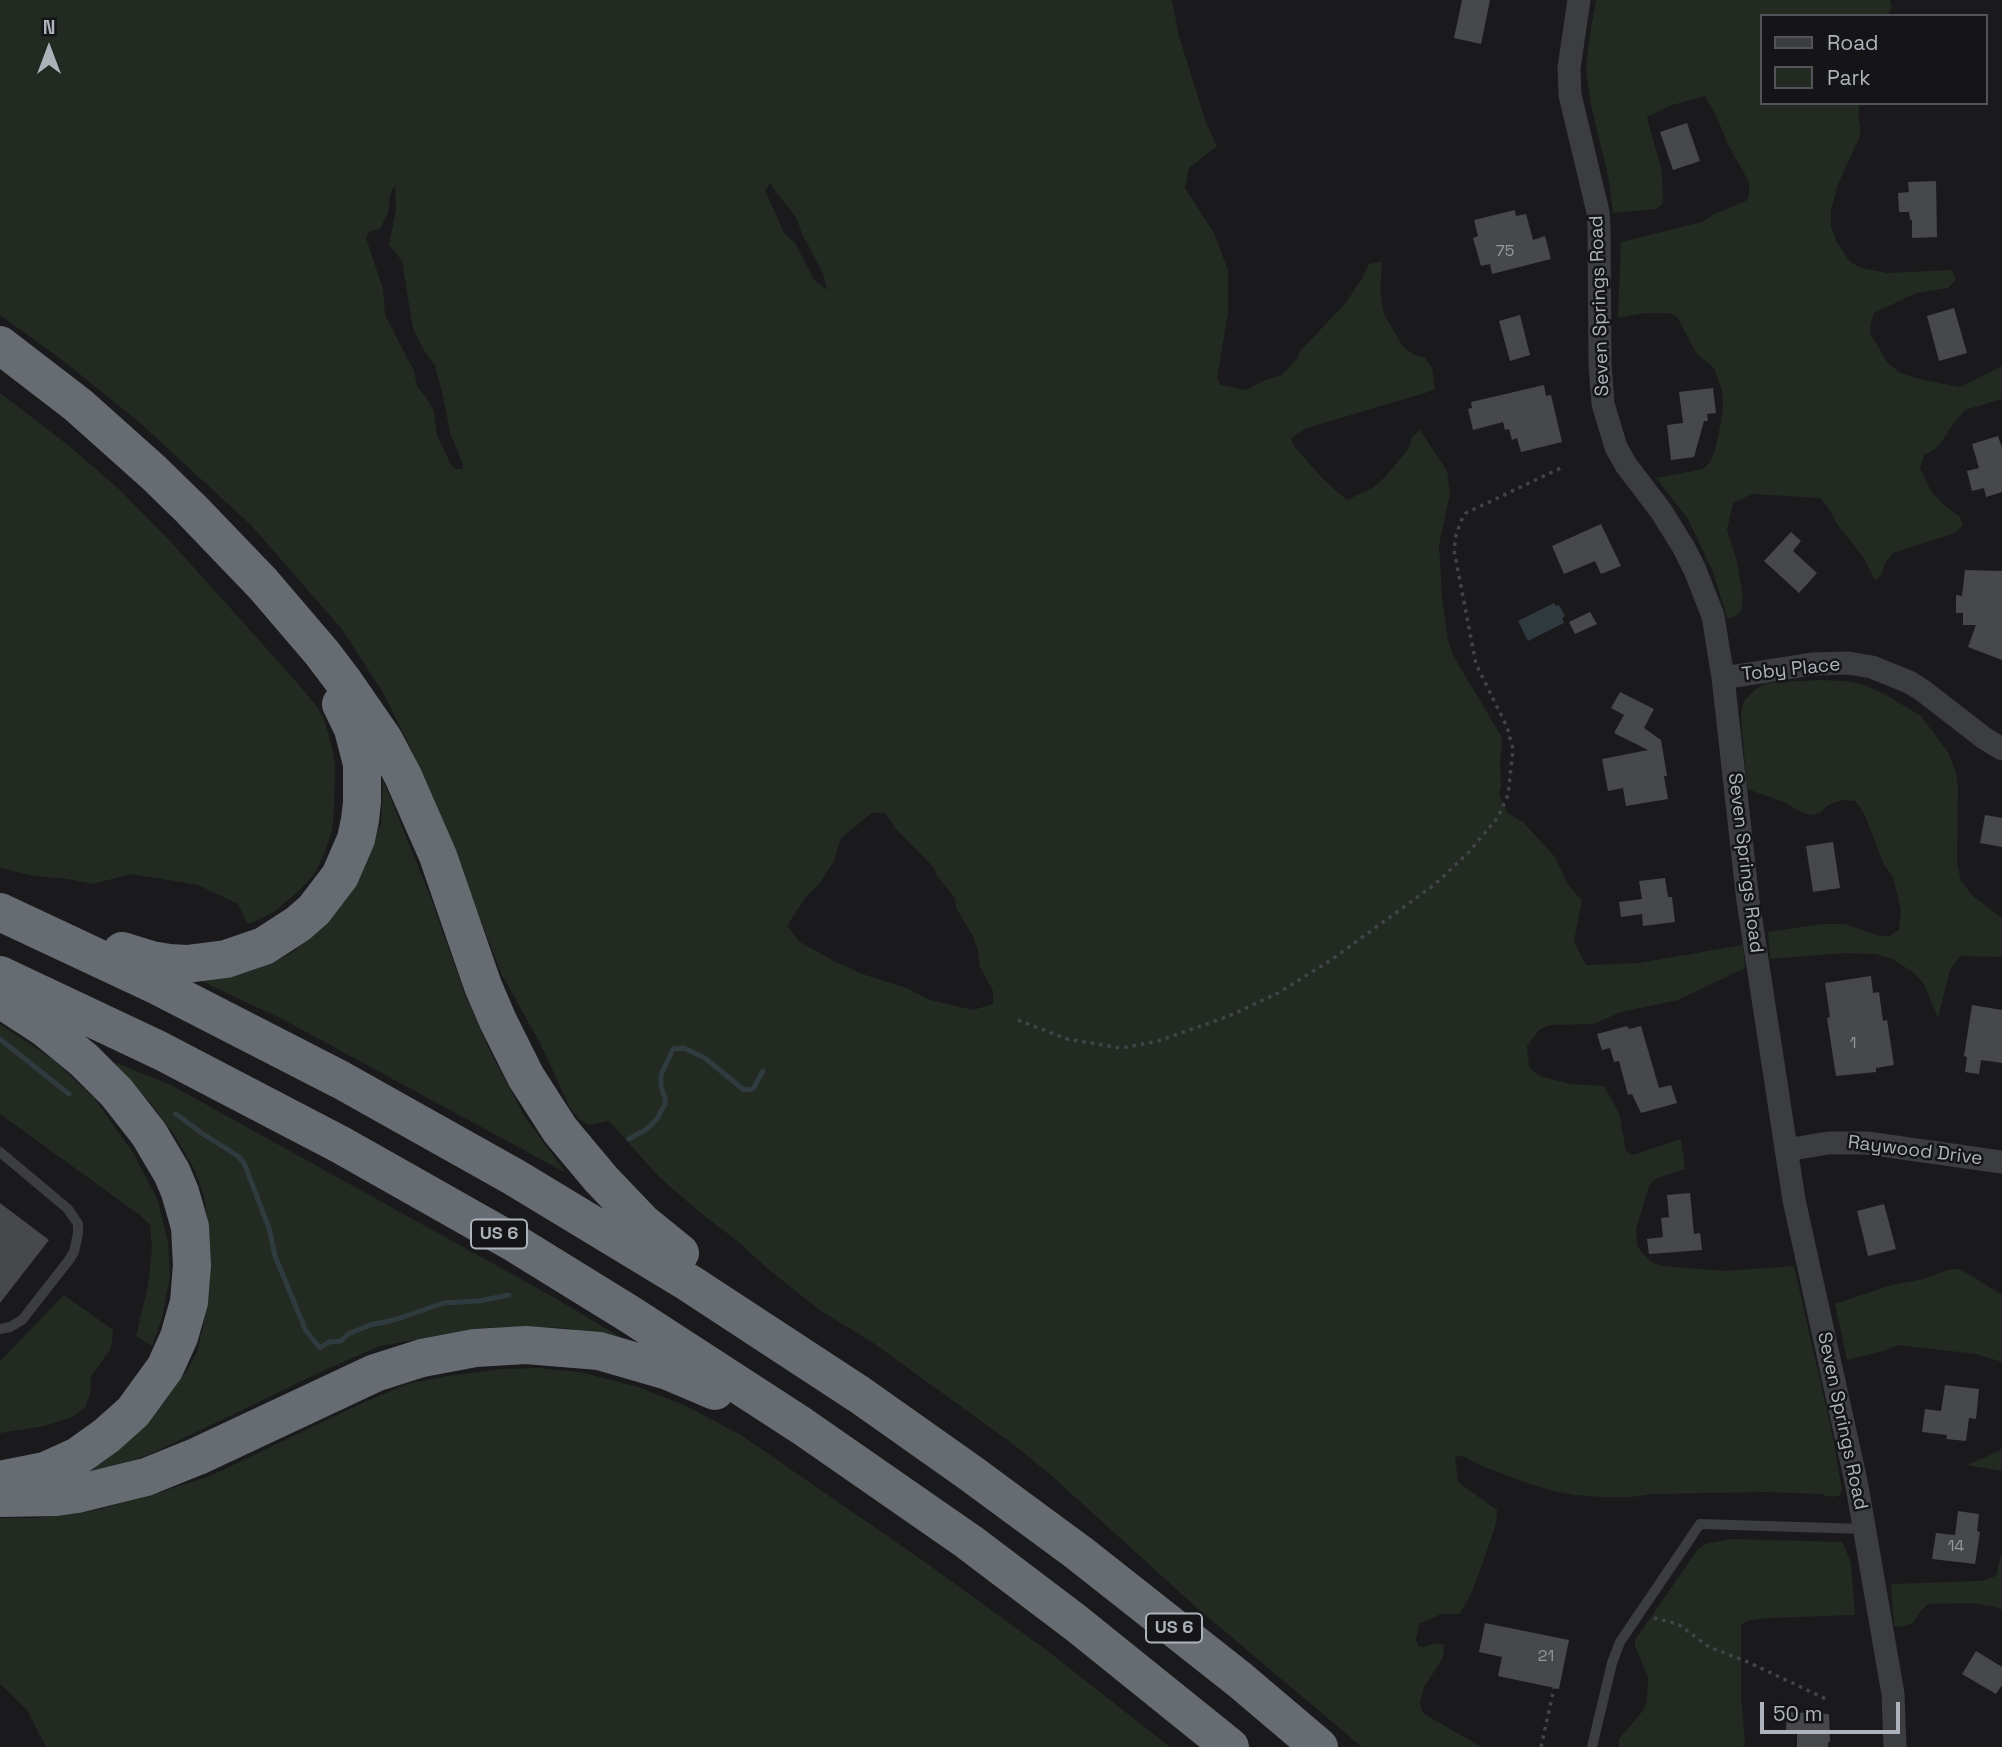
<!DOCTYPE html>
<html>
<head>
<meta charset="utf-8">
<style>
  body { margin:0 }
  #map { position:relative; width:2002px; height:1747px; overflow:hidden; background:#1a1a1c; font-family:"Space Grotesk",sans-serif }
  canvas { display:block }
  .legend { position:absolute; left:1760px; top:14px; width:228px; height:91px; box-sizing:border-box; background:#151517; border:2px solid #525459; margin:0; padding:9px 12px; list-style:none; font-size:21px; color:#adb3bb }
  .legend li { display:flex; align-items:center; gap:14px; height:35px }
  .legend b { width:35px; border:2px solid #525459 }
  .north { position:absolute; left:14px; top:14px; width:70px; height:70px; -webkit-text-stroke:5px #151517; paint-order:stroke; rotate:0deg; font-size:19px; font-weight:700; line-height:28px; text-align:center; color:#adb3bb }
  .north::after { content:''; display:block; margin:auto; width:24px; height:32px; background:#adb3bb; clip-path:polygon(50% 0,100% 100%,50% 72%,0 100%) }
  .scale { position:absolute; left:1760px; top:1702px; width:140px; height:32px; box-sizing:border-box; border:4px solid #adb3bb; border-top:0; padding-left:9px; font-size:21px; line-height:24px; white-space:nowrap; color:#adb3bb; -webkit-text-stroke:5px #151517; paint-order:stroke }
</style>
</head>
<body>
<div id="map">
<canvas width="2002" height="1747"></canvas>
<ul class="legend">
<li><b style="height:9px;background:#3b3d41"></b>Road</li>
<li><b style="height:19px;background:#222a22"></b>Park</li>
</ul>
<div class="north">N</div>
<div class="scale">50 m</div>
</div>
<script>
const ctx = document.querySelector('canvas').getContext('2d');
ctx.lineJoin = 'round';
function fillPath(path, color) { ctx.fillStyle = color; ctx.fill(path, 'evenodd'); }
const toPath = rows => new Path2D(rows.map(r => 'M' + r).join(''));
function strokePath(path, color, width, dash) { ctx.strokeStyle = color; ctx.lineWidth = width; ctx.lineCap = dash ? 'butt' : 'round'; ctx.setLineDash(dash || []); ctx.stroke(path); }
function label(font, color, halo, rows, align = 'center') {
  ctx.font = font + ' "Space Grotesk",sans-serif'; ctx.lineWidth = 5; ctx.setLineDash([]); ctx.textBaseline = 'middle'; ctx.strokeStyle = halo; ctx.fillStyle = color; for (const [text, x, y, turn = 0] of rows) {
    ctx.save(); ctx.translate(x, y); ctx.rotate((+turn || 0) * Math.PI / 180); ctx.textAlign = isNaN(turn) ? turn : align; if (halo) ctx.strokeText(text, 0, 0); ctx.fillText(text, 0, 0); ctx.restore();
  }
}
fillPath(toPath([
  [0,0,1172,0,1179,36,1206,123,1217,146,1189,168,1185,188,1214,233,1228,270,1228,313,1217,379,1221,385,1246,390,1265,380,1282,375,1298,357,1300,351,1344,305,1363,277,1369,264,1382,262,1380,290,1384,314,1402,345,1412,354,1425,358,1432,368,1435,389,1425,393,1307,428,1291,438,1294,446,1324,480,1347,500,1374,487,1386,476,1409,448,1412,437,1420,430,1447,471,1450,493,1439,545,1442,597,1448,641,1454,657,1501,736,1502,746,1500,758,1501,786,1499,794,1508,813,1523,822,1555,857,1567,883,1582,901,1574,941,1586,965,1638,963,1743,945,1745,968,1678,1000,1621,1012,1593,1024,1550,1025,1540,1029,1527,1046,1529,1066,1534,1072,1543,1077,1571,1084,1604,1086,1619,1113,1626,1151,1632,1155,1681,1139,1685,1169,1660,1177,1653,1181,1648,1189,1636,1229,1637,1245,1643,1254,1653,1263,1664,1266,1725,1271,1794,1266,1833,1437,1842,1490,1840,1495,1833,1497,1819,1494,1767,1492,1654,1494,1631,1497,1601,1497,1574,1495,1553,1491,1527,1483,1484,1467,1463,1456,1455,1457,1458,1482,1497,1510,1497,1516,1495,1527,1482,1565,1471,1594,1460,1614,1441,1614,1419,1624,1416,1640,1418,1646,1423,1647,1437,1643,1444,1645,1443,1658,1424,1687,1420,1702,1421,1709,1424,1714,1482,1747,1362,1747,1197,1608,1053,1477,1014,1445,872,1342,821,1311,769,1270,741,1244,697,1210,659,1177,609,1121,589,1125,579,1119,570,1108,541,1045,502,975,436,805,410,747,382,691,341,628,251,525,140,423,66,363,0,315],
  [770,184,797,219,802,234,823,273,827,290,814,280,795,243,784,233,765,190],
  [395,186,396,210,389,245,402,261,413,329,423,349,435,366,444,400,450,433,463,465,462,469,455,469,451,465,437,435,434,412,430,403,417,386,414,371,385,315,383,289,366,238,370,231,378,230,381,227,388,213,390,196,392,189],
  [872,813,885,813,896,829,935,869,937,876,955,898,956,908,973,936,978,951,980,967,993,991,993,1004,973,1010,930,1000,907,988,862,974,834,961,800,942,787,926,805,898,820,883,834,861,841,838],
  [1596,0,1890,0,1892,7,1888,16,1762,16,1762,103,1860,103,1858,115,1860,127,1860,136,1838,184,1831,211,1831,227,1837,242,1850,262,1861,268,1887,273,1952,270,1956,280,1948,288,1916,293,1874,313,1871,323,1870,333,1887,362,1900,373,1924,380,1960,387,2002,366,2002,399,1965,410,1953,424,1941,443,1935,449,1924,455,1920,468,1931,491,1944,505,1960,517,1963,525,1955,533,1893,553,1885,563,1881,576,1875,580,1863,557,1837,524,1830,510,1820,498,1752,494,1733,503,1727,530,1737,561,1743,598,1741,611,1734,617,1727,618,1713,572,1688,519,1656,478,1703,469,1710,462,1715,450,1721,422,1723,407,1722,390,1714,368,1697,354,1677,317,1669,313,1645,313,1618,318,1621,242,1702,222,1714,214,1746,201,1749,196,1749,182,1728,145,1718,120,1705,96,1669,106,1647,117,1662,172,1663,203,1656,209,1613,213,1608,176,1590,101,1586,69,1589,40],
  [0,393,68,445,120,490,170,541,292,677,315,704,324,719,332,747,335,765,334,809,332,831,325,851,315,873,301,889,274,912,252,923,247,923,238,904,198,885,131,874,93,884,67,879,34,876,0,868],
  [1819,680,1846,681,1865,685,1886,695,1921,716,1948,752,1956,773,1958,788,1957,863,1961,881,1973,896,2002,918,2002,957,1960,956,1950,970,1938,1018,1924,984,1913,972,1892,959,1876,954,1845,953,1770,959,1768,932,1822,924,1845,924,1879,936,1889,936,1899,930,1901,910,1893,877,1884,865,1864,813,1855,801,1842,800,1828,805,1820,813,1810,815,1801,812,1784,802,1747,789,1741,715,1744,701,1756,689,1766,683],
  [383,780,431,898,465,995,491,1053,525,1117,566,1173,282,1019,197,979,215,978,251,971,270,964,294,951,319,931,366,863,381,822],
  [0,1024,54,1060,95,1099,134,1154,158,1201,168,1242,170,1277,162,1318,152,1346,136,1336,148,1286,152,1248,150,1225,141,1216,0,1114],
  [114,1062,171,1085,555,1298,625,1340,565,1328,539,1327,482,1328,380,1346,323,1371,157,1451,127,1463,80,1475,104,1461,147,1425,187,1370,197,1352,203,1327,210,1264,209,1234,204,1195,194,1169,175,1136,151,1104],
  [1960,1269,2002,1295,2002,1362,1976,1354,1897,1345,1887,1350,1847,1360,1835,1304,1892,1285,1924,1279,1947,1270],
  [64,1295,113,1330,111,1348,91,1377,90,1394,85,1408,72,1417,45,1426,0,1433,0,1361],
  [538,1368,580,1372,638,1387,682,1404,741,1435,925,1562,1049,1652,1170,1747,46,1747,27,1710,0,1684,0,1518,35,1518,92,1511,145,1497,210,1476,360,1404,407,1384,447,1376,502,1369],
  [2002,1448,2002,1471,1967,1465,1999,1451],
  [1731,1539,1842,1542,1845,1547,1851,1564,1855,1615,1767,1618,1747,1621,1741,1625,1741,1697,1745,1743,1743,1747,1619,1747,1619,1739,1641,1713,1647,1702,1648,1677,1635,1646,1635,1640,1698,1549,1705,1544],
  [2002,1551,2002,1610,1996,1607,1971,1603,1928,1604,1920,1612,1913,1623,1899,1627,1894,1626,1891,1584,1981,1581,1996,1576]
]), '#222a22');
fillPath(toPath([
  [1554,603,1556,606,1559,605,1565,616,1562,618,1564,623,1528,641,1518,621]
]), '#303b40');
strokePath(toPath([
  [0,1039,69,1094],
  [176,1114,203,1134,238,1156,244,1163,269,1228,275,1256,306,1331,320,1348,329,1342,341,1341,348,1334,370,1325,394,1320,444,1303,479,1301,509,1295],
  [629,1139,647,1129,657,1119,665,1104,665,1097,661,1087,661,1075,673,1049,684,1048,705,1058,744,1090,753,1089,763,1071]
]), '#303b40', 5);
fillPath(toPath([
  [1462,0,1490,0,1481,44,1454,38],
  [1687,123,1700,161,1673,170,1660,132],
  [1936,181,1937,237,1912,238,1912,220,1910,220,1909,212,1899,212,1898,193,1909,192,1908,182],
  [1515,210,1516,216,1526,214,1533,240,1545,236,1551,259,1492,274,1490,264,1481,266,1473,238,1478,236,1474,220],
  [1954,308,1967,353,1939,361,1927,316],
  [1520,315,1530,355,1510,361,1499,321],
  [1544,385,1546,396,1551,395,1562,442,1521,452,1517,438,1512,440,1509,429,1505,430,1503,422,1473,430,1468,409,1472,408,1471,402],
  [1713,388,1716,413,1707,414,1708,421,1704,421,1694,457,1671,460,1667,425,1683,423,1679,392],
  [1998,436,2002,448,2002,492,1986,497,1984,488,1972,491,1967,471,1979,468,1972,444],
  [1601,524,1621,566,1601,574,1595,561,1564,574,1552,546],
  [1791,532,1801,541,1793,551,1817,573,1799,593,1764,561],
  [1965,570,2002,571,2002,660,1968,647,1976,625,1963,625,1963,613,1956,613,1956,595,1962,596],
  [1590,612,1597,624,1575,634,1569,622],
  [1620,692,1654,709,1644,728,1661,740,1667,776,1664,776,1668,799,1626,806,1623,788,1608,791,1602,759,1648,750,1614,733,1624,715,1611,708],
  [1985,815,2002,818,2002,847,1980,843],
  [1833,842,1840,888,1813,892,1806,846],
  [1665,878,1668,897,1672,897,1675,922,1643,926,1642,914,1621,917,1619,902,1642,899,1639,881],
  [1871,976,1873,993,1879,992,1883,1021,1887,1020,1894,1065,1876,1068,1876,1072,1836,1076,1827,1018,1830,1017,1825,983],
  [1972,1005,2002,1010,2002,1063,1981,1060,1979,1074,1965,1072,1967,1057,1964,1056],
  [1627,1026,1629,1029,1641,1026,1659,1088,1671,1085,1677,1103,1641,1113,1632,1094,1628,1095,1619,1061,1614,1062,1610,1048,1602,1050,1597,1034],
  [1690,1193,1694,1234,1700,1233,1702,1250,1649,1254,1647,1239,1663,1237,1661,1218,1669,1217,1667,1195],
  [0,1203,49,1240,0,1303],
  [1884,1204,1896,1249,1868,1256,1857,1211],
  [1945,1385,1979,1389,1976,1419,1969,1418,1966,1441,1946,1439,1947,1435,1922,1432,1925,1409,1941,1411],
  [1958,1511,1979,1514,1977,1531,1980,1532,1975,1564,1932,1559,1936,1533,1955,1535],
  [1485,1623,1569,1640,1559,1689,1498,1676,1502,1657,1479,1652],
  [1976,1651,2002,1667,2002,1685,1996,1694,1962,1674],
  [1787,1712,1829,1714,1830,1742,1828,1742,1828,1747,1797,1747,1797,1733,1786,1731]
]), '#47484c');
strokePath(toPath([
  [1018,1020,1067,1039,1121,1048,1158,1041,1229,1016,1278,993,1331,960,1434,885,1469,852,1498,817,1508,795,1513,749,1507,727,1476,664,1454,550,1456,535,1461,521,1466,513,1563,467],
  [1654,1618,1678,1624,1709,1647,1748,1662,1826,1699],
  [1541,1747,1554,1688]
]), '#414448', 3.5, [3.5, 5]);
strokePath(toPath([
  [0,1152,68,1209,78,1224,78,1233,74,1252,69,1260,22,1320,10,1327,0,1329],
  [1592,1747,1612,1663,1620,1642,1700,1524,1864,1529]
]), '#3b3d41', 10);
strokePath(toPath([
  [1579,0,1569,68,1570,95,1598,212,1599,229,1600,364,1603,404,1616,447,1626,465,1661,511,1684,548,1695,570,1713,616,1723,678,1748,901,1794,1200,1857,1486,1893,1694,1895,1747],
  [1723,678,1812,664,1848,663,1872,667,1909,682,1922,690,1984,738,2002,749],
  [1786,1150,1828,1143,1867,1143,2002,1162]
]), '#3b3d41', 23);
strokePath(toPath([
  [0,345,78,405,153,472,191,509,263,584,322,653,344,682,384,740,403,776,438,856,483,986,498,1021,526,1077,560,1130,601,1179,643,1223,680,1253],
  [0,912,158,986,341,1080,514,1177,689,1283,860,1395,969,1472,1079,1553,1240,1680,1319,1747],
  [122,951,151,960,169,963,187,964,226,959,264,946,298,924,314,910,340,876,356,839,360,820,362,802,362,764,353,729,341,704],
  [0,975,161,1051,341,1145,516,1244,631,1315,802,1426,969,1542,1076,1623,1230,1747],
  [0,999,45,1028,84,1060,117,1093,149,1134,172,1173,180,1192,190,1227,192,1265,189,1302,179,1337,165,1368,133,1412,106,1436,78,1456,45,1471,0,1480],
  [0,1498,56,1497,77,1494,146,1477,198,1456,375,1373,422,1358,475,1348,526,1345,599,1351,668,1371,715,1391]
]), '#676b72', 38);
label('16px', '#94989f', null, [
  ["75",1505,252],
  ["1",1853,1044],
  ["14",1956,1547],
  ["21",1546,1657]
]);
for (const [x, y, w] of [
  [499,1234,56],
  [1174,1628,56]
]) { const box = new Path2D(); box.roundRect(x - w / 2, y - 14.5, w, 29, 5); ctx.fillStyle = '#151517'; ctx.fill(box); strokePath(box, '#adb3bb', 2); }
label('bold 18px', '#adb3bb', null, [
  ["US 6",499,1234],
  ["US 6",1174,1628]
]);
label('19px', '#adb3bb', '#151517', [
  ["Seven Springs Road",1600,306,-92],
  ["Toby Place",1791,670,-6],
  ["Seven Springs Road",1745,863,83],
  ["Raywood Drive",1915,1151,7],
  ["Seven Springs Road",1842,1421,78]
]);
</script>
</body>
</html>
